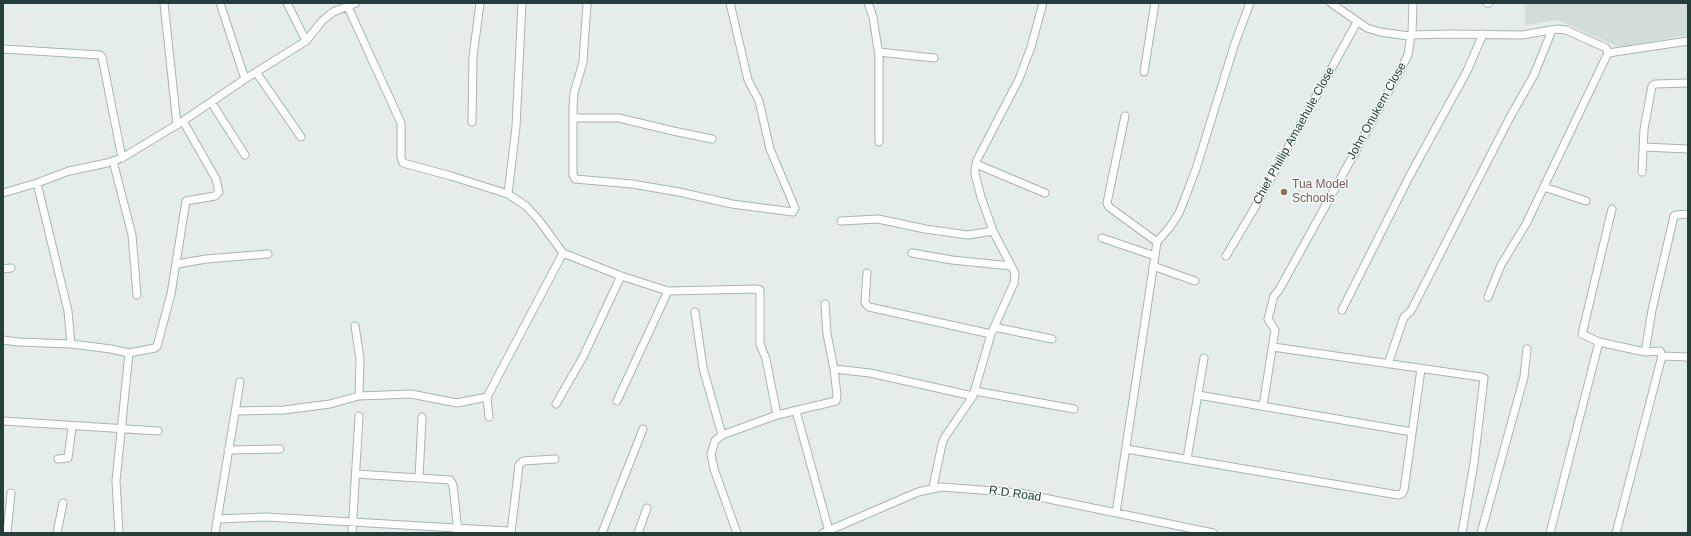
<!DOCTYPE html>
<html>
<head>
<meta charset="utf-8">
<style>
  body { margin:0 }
  #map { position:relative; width:1691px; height:536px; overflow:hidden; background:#e4edea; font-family:Helvetica,sans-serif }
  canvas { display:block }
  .frame { position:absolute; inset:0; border:4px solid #243f3a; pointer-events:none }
</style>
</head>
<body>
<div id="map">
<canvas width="1691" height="536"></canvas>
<div class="frame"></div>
</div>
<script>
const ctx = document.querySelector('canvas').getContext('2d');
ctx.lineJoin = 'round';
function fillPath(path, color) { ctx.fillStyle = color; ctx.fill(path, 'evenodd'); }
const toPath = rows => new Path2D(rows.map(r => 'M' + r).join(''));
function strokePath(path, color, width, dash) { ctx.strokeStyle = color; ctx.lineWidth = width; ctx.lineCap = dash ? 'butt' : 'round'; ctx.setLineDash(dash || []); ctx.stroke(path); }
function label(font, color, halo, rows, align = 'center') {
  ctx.font = font + ' Helvetica,sans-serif'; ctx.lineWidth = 3; ctx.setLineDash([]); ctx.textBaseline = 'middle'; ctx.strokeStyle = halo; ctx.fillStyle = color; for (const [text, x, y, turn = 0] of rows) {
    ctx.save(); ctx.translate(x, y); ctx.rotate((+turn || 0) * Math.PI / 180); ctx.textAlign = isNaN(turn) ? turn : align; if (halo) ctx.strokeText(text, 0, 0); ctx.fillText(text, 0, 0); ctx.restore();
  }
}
fillPath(toPath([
  [1524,3,1688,3,1688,35,1619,47,1557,20,1526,25]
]), '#d2ddd9');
const minor = toPath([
  [164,3,177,125],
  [220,3,245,79],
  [287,3,306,41],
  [587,3,583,62,574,93,573,108,573,175,575,179,632,184,679,192,732,204,793,212,795,208,770,149,759,101,748,80,730,3],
  [868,3,873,17,879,56,879,142],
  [1331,3,1367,28,1380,32,1409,36,1412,33,1413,3],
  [1487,3,1489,3],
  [347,5,401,123,401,157,403,163,451,176,508,194,526,206,538,219,563,253,621,276,668,291,757,289,760,290,760,344,766,359,777,415],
  [3,49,100,55,102,57,122,158],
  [879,52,934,58],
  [1608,53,1688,41],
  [256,72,301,137],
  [1144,72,1155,3],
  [211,102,245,155],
  [1125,116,1107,203,1109,207,1157,242],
  [573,118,619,118,673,131,712,139],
  [472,122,473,57,480,3],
  [1643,147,1688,149],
  [113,161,132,235,137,295],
  [976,164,1045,193],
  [1642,172,1644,129,1652,86,1655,84,1688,83],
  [37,183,68,311,71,344],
  [1544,187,1586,201],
  [3,193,37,183,69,171,107,163,122,158,183,121,245,79,306,41,322,21,333,12,356,3],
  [508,194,516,127,522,3],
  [1612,209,1582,334,1599,342,1645,352,1660,351,1662,356,1616,533],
  [841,221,878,219,925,229,968,235,993,231],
  [1102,238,1155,256],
  [912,253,952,260,1011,266],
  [1226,256,1254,209,1357,22],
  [177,264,206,259,268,254],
  [1153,266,1195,281],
  [3,269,11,268],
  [867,273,865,303,869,307,991,334],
  [1342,310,1409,177,1467,71,1483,34],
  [695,312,703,368,722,435],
  [355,326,360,359,359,396],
  [994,327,1052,339],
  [3,340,18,342,71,344,111,349,129,353,155,348,157,346,171,294,186,201,215,196,219,192,216,179,183,121],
  [1273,347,1481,377,1484,378,1474,463,1462,533],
  [1645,352,1652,310,1674,216,1676,215,1688,214],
  [1662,356,1688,357],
  [1388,364,1404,317,1411,311,1509,119,1534,75,1552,30],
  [834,369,870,373,973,396],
  [975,391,1074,409],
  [1198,395,1412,432],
  [617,401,668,291],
  [556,404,583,357,621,276],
  [1263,406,1275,330,1268,319,1274,296,1279,290,1402,67,1408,55,1411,35,1449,34,1522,35,1557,29,1566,30,1606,48,1608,53,1526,224,1501,265,1488,297],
  [235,411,284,410,330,404,359,396,411,394,457,403,487,397],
  [796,411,829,531],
  [489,417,487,397,563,253],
  [3,421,158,431],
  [1126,449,1398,495,1402,494,1404,490,1421,369],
  [228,450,280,449],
  [58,459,68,458,72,427],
  [1187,459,1204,358],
  [356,474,450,480,453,485,458,532],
  [419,478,422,417],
  [933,487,942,444,945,437,973,396,991,334,1014,283,1015,273,993,231,981,197,975,174,975,168,977,160,1019,79,1031,47,1043,3],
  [1116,513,1157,242,1170,227,1179,213,1185,198,1196,169,1235,43,1250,3],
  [218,519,266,517,507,531],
  [7,533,11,493],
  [57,533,63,503],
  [119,533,116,481,129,353],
  [215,533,240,382],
  [352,533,359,416],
  [511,533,519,465,523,461,555,459],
  [602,533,643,429],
  [638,533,647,508],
  [737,533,714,469,711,454,715,441,722,435,777,415,836,401,837,395,834,369,827,334,825,304],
  [823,533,918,492,941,487,1020,493,1213,533],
  [1481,533,1524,377,1527,349],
  [1550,533,1599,342]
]);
strokePath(minor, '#a7b5b2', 9);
strokePath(minor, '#fff', 7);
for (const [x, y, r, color] of [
  [1284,192,4,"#8d6e63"]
]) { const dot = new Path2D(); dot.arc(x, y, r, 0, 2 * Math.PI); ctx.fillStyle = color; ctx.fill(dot); strokePath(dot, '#f5faf8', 1.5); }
label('12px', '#243f3a', '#f5faf8', [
  ["John Onukem Close",1377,111,-61],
  ["Chief Phillip Amaehule Close",1294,136,-61],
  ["R.D Road",1015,494,8]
]);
label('12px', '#785e54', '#f5faf8', [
  ["Tua Model",1292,185],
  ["Schools",1292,199]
], 'left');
</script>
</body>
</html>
